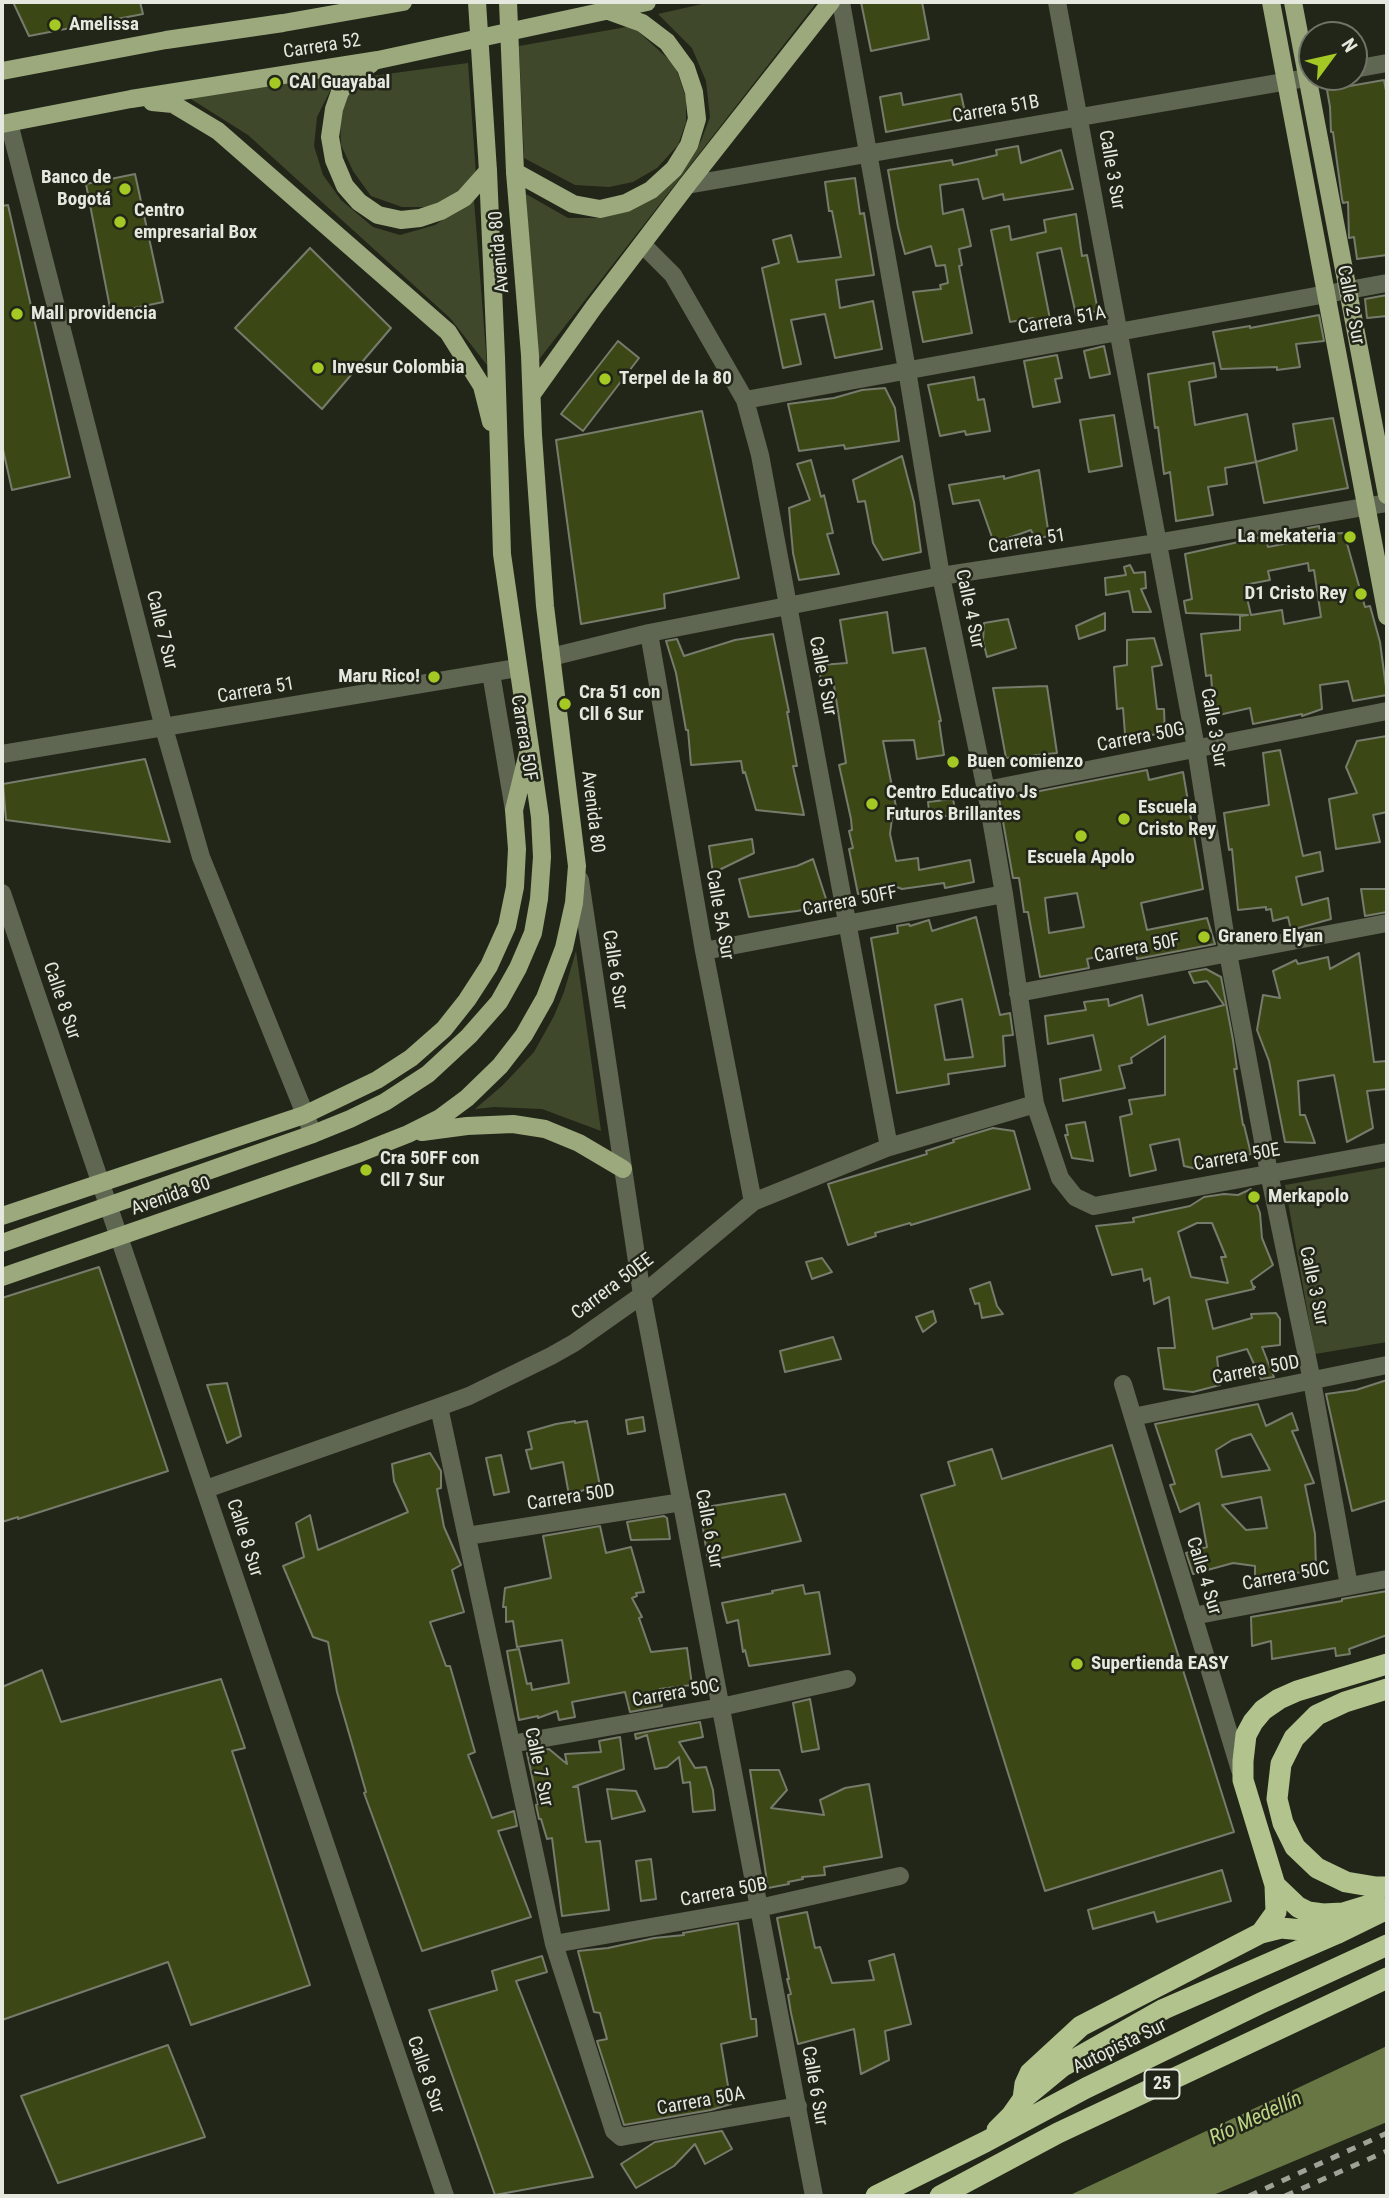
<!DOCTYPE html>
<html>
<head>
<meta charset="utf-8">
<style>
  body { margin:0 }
  #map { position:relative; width:1389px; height:2198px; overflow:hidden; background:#222619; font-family:"Roboto Condensed",sans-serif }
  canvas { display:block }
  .frame { position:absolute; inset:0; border:4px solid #e5e8df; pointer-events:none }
  .north { position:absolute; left:1298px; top:21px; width:70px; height:70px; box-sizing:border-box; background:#222619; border:2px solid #707468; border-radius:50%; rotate:57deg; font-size:19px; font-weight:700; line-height:28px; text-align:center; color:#e5e8df }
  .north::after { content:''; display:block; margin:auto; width:24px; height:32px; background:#a4c824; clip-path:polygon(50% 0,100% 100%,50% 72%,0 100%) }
</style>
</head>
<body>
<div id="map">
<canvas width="1389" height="2198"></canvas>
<div class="frame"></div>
<div class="north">N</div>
</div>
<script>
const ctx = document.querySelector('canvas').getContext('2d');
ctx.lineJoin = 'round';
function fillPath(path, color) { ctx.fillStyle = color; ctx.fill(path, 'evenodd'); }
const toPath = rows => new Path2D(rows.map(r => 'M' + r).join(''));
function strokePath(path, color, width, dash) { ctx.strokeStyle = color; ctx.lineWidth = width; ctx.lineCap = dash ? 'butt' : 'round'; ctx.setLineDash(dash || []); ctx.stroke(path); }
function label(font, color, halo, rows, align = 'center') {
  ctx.font = font + ' "Roboto Condensed",sans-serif'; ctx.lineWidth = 5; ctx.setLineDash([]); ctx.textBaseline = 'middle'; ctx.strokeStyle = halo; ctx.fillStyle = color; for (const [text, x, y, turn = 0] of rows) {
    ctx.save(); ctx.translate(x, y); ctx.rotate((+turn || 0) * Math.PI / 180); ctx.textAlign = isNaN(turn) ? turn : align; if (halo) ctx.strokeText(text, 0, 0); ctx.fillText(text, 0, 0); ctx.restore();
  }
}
fillPath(toPath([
  [711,2,817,2,537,362,526,194,568,218,597,218,633,207,666,188,701,141,710,117,706,81,692,48,658,14],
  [632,26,675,65,686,98,686,122,678,145,657,168,633,182,609,187,575,185,524,158,519,46],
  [468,63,476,175,459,193,432,207,402,207,371,196,353,171,341,145,340,118,349,94,365,77],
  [338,75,317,117,314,146,323,175,341,200,373,227,400,235,435,225,474,200,487,365,450,318,248,135,183,94],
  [576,951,601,1131,542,1109,494,1107,475,1109,503,1085,534,1052,554,1016,564,992],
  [1387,1167,1387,1342,1315,1354,1285,1185]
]), '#40482b');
fillPath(toPath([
  [1387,2046,1387,2122,1211,2196,1068,2196]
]), '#687644');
const building = toPath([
  [13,2,140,2,143,14,29,36,13,2],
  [861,2,922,2,929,39,871,51,861,2],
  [1384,80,1387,96,1387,255,1357,259,1354,237,1349,238,1348,202,1343,203,1342,199,1333,132,1331,132,1330,107,1327,90,1384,80],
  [901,93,903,105,961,94,966,117,886,132,880,97,901,93],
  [1018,146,1021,163,1061,150,1073,189,1004,200,1003,194,983,199,978,179,940,185,943,214,963,209,971,246,959,249,962,265,959,266,972,333,923,342,913,292,941,289,940,285,948,283,945,265,936,266,931,246,905,254,898,227,888,170,952,160,953,165,997,155,996,150,1018,146],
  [135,174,163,302,111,313,86,184,135,174],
  [855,178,860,214,864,213,874,275,836,280,840,308,873,301,882,349,835,358,825,314,791,320,801,364,783,368,762,268,779,263,773,240,791,235,798,262,841,257,832,211,829,211,825,182,855,178],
  [8,205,70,477,12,490,2,445,2,206,8,205],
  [1076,214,1082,256,1087,255,1098,311,1076,315,1061,248,1037,253,1050,319,1034,322,1033,318,1010,322,991,230,1009,226,1011,240,1046,232,1044,220,1076,214],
  [310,248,391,328,322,409,235,328,310,248],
  [1387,295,1387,316,1367,318,1365,299,1387,295],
  [1319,315,1324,341,1296,344,1300,367,1277,370,1277,367,1221,369,1213,332,1250,326,1250,328,1319,315],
  [618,341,639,358,583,431,561,414,618,341],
  [1104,346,1110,374,1090,378,1084,351,1104,346],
  [1057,355,1062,378,1055,379,1060,402,1033,407,1024,361,1057,355],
  [1214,363,1216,377,1189,382,1195,425,1247,414,1256,462,1225,468,1227,484,1208,487,1213,515,1176,521,1170,472,1164,474,1158,427,1155,428,1148,374,1214,363],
  [974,377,978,400,984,399,990,431,966,435,965,431,940,436,928,385,974,377],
  [885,388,895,408,899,441,845,449,844,445,799,451,788,404,834,398,862,390,885,388],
  [702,411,739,578,664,594,665,608,581,624,556,440,702,411],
  [1114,415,1122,466,1089,472,1080,420,1114,415],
  [1333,418,1348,488,1264,503,1256,462,1297,450,1293,424,1333,418],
  [902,456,914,502,921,552,883,560,873,543,865,501,858,502,853,480,902,456],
  [811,460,821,497,824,495,833,533,827,534,839,574,799,580,793,553,789,508,810,500,797,464,811,460],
  [1039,470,1049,536,1035,539,1031,530,994,543,979,500,953,504,949,485,1004,476,1004,479,1039,470],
  [1319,526,1320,534,1344,533,1365,607,1370,606,1380,642,1387,695,1353,701,1348,681,1320,685,1322,709,1302,716,1302,714,1253,724,1250,708,1214,716,1211,675,1206,676,1201,634,1240,630,1240,616,1248,615,1186,613,1184,601,1192,599,1185,554,1265,536,1268,547,1304,540,1303,529,1319,526],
  [1308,563,1309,571,1314,570,1321,617,1284,624,1282,610,1251,615,1244,585,1270,580,1268,571,1308,563],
  [1130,565,1134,573,1145,572,1146,588,1141,589,1151,612,1133,612,1129,591,1106,595,1105,578,1126,575,1124,567,1130,565],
  [887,612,893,653,925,648,941,721,939,721,944,755,917,759,914,740,883,741,898,817,892,818,890,834,896,861,918,858,919,870,970,860,974,882,945,888,944,883,902,889,889,884,858,894,849,849,853,848,849,831,852,830,851,819,839,765,846,763,833,679,820,681,821,665,847,663,840,620,887,612],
  [1105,613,1105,630,1079,639,1076,626,1105,613],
  [1008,619,1016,648,987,657,983,641,984,623,1008,619],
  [773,634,789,712,787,712,797,766,793,766,804,815,756,810,745,772,743,773,741,761,691,765,688,730,686,730,676,673,666,641,677,639,684,656,735,640,773,634],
  [1154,638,1162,665,1152,667,1157,709,1164,709,1165,735,1125,734,1123,708,1117,709,1114,667,1127,665,1127,640,1154,638],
  [1047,686,1057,753,1006,758,993,688,1047,686],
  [1387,736,1387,812,1373,815,1380,842,1336,849,1329,799,1357,793,1346,767,1357,741,1387,736],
  [1280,750,1303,856,1320,852,1323,871,1296,877,1302,905,1328,898,1331,919,1291,930,1288,917,1273,921,1271,909,1266,910,1266,907,1238,910,1232,849,1229,850,1224,813,1269,805,1263,753,1280,750],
  [145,759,170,842,6,820,3,784,145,759],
  [1147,770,1149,780,1183,772,1203,889,1141,903,1147,930,1207,918,1215,944,1137,959,1136,952,1106,955,1087,959,1089,968,1040,977,1028,912,1024,912,1019,878,1013,878,999,799,1147,770],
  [1077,893,1084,927,1049,933,1045,898,1077,893],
  [953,799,956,815,930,818,928,802,953,799],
  [752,839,754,853,713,873,709,846,752,839],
  [813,859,828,905,797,911,749,917,739,879,797,866,813,859],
  [1361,889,1387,889,1387,912,1365,916,1361,889],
  [976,917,1000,1015,1010,1013,1013,1035,1003,1036,1005,1066,948,1074,949,1084,897,1093,871,938,898,933,897,926,909,924,910,926,929,920,932,931,976,917],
  [962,999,973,1057,945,1060,935,1005,962,999],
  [1359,953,1374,1062,1387,1061,1387,1089,1367,1091,1373,1128,1347,1142,1334,1075,1298,1081,1300,1115,1305,1115,1315,1143,1285,1142,1269,1061,1257,1030,1263,995,1280,998,1273,971,1296,960,1298,964,1328,957,1330,969,1359,953],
  [1206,969,1221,977,1233,1040,1237,1069,1234,1069,1243,1125,1244,1125,1251,1154,1197,1165,1197,1169,1184,1166,1179,1139,1150,1145,1156,1170,1130,1176,1120,1117,1132,1114,1129,1100,1165,1095,1165,1036,1131,1058,1132,1063,1119,1066,1125,1088,1063,1101,1060,1079,1101,1070,1093,1035,1048,1044,1045,1016,1086,1010,1084,1002,1108,999,1109,1006,1142,995,1148,1025,1224,1005,1207,981,1194,983,1189,972,1206,969],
  [1085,1122,1093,1161,1072,1158,1065,1135,1068,1135,1066,1125,1085,1122],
  [993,1128,1014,1131,1030,1189,911,1225,910,1223,875,1233,876,1236,848,1245,828,1184,927,1154,926,1151,954,1142,953,1140,993,1128],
  [1251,1189,1260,1213,1262,1238,1273,1265,1251,1281,1253,1286,1255,1287,1253,1287,1254,1289,1206,1300,1213,1329,1252,1318,1251,1314,1276,1313,1280,1319,1280,1345,1262,1347,1274,1377,1261,1379,1247,1349,1217,1357,1220,1385,1193,1392,1164,1389,1158,1348,1175,1348,1169,1297,1154,1304,1150,1278,1144,1281,1142,1269,1112,1275,1096,1226,1134,1222,1133,1218,1190,1206,1204,1197,1224,1194,1238,1195,1251,1189],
  [1197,1223,1212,1223,1226,1257,1221,1257,1228,1283,1191,1277,1178,1232,1197,1223],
  [822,1258,832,1272,812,1279,806,1262,822,1258],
  [99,1267,168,1471,18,1519,18,1517,2,1522,2,1298,99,1267],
  [990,1282,997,1306,1003,1314,982,1318,979,1303,975,1304,970,1289,990,1282],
  [933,1311,936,1322,923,1332,916,1317,933,1311],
  [833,1337,841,1359,785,1372,780,1351,833,1337],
  [1387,1380,1387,1500,1352,1511,1326,1394,1356,1390,1387,1380],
  [227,1383,241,1436,227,1443,207,1385,227,1383],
  [1258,1404,1266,1426,1292,1413,1298,1430,1292,1431,1314,1483,1305,1485,1315,1534,1316,1570,1255,1579,1255,1566,1233,1563,1193,1574,1186,1553,1207,1547,1199,1503,1180,1512,1170,1485,1175,1484,1155,1424,1258,1404],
  [1251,1434,1270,1470,1222,1477,1216,1450,1232,1440,1251,1434],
  [1261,1497,1267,1528,1246,1530,1222,1505,1261,1497],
  [643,1417,645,1431,628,1434,626,1420,643,1417],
  [575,1421,575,1423,587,1421,601,1491,588,1493,587,1489,569,1495,563,1462,531,1469,526,1450,532,1449,528,1432,556,1424,575,1421],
  [1112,1445,1234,1832,1045,1891,921,1495,955,1485,948,1462,992,1449,1002,1479,1112,1445],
  [430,1453,441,1471,441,1488,437,1489,444,1527,461,1565,452,1570,464,1612,430,1622,446,1666,450,1666,475,1752,468,1755,492,1818,514,1811,517,1826,498,1831,531,1917,422,1951,364,1793,366,1792,337,1692,328,1642,313,1637,283,1566,304,1557,296,1523,310,1515,318,1550,408,1512,394,1481,392,1464,430,1453],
  [501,1455,509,1492,494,1495,486,1458,501,1455],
  [785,1494,801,1541,708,1561,700,1508,785,1494],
  [664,1516,667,1518,670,1539,631,1540,627,1522,664,1516],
  [600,1526,606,1553,631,1547,644,1592,636,1593,637,1596,632,1598,642,1617,639,1618,651,1652,687,1648,692,1685,660,1689,662,1706,630,1712,625,1692,572,1702,575,1717,559,1720,557,1711,538,1718,538,1716,519,1720,507,1651,519,1649,527,1684,531,1683,532,1690,569,1683,562,1640,517,1647,513,1621,506,1622,506,1607,503,1607,505,1588,551,1578,543,1536,600,1526],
  [803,1585,805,1594,819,1592,830,1654,749,1666,745,1650,743,1652,738,1620,727,1623,722,1603,773,1593,772,1591,803,1585],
  [1387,1591,1387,1635,1349,1649,1350,1654,1336,1656,1335,1648,1272,1659,1271,1641,1252,1646,1251,1617,1342,1601,1342,1599,1387,1591],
  [42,1670,61,1722,221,1679,245,1748,232,1751,310,1985,191,2025,168,1962,2,2020,2,1687,42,1670],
  [810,1699,819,1749,802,1752,793,1703,810,1699],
  [700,1722,703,1737,679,1742,695,1768,706,1767,713,1790,715,1810,693,1812,690,1782,683,1783,679,1757,667,1767,655,1769,647,1735,636,1739,635,1734,700,1722],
  [620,1737,624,1769,573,1787,578,1787,586,1842,600,1841,609,1910,562,1916,552,1838,547,1839,541,1819,539,1819,536,1805,538,1804,527,1753,549,1749,567,1764,565,1754,601,1752,599,1741,620,1737],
  [750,1770,779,1770,787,1790,771,1808,824,1815,820,1800,845,1788,869,1784,882,1857,824,1867,825,1875,802,1877,803,1879,788,1882,789,1884,768,1888,750,1770],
  [607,1789,636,1791,645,1811,612,1819,607,1789],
  [651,1859,656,1899,641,1901,636,1861,651,1859],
  [1222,1870,1231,1901,1157,1922,1154,1912,1093,1929,1088,1910,1222,1870],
  [807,1912,815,1948,820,1947,832,1983,874,1980,869,1961,894,1954,911,2024,885,2031,889,2060,861,2074,854,2029,798,2044,791,2013,788,1995,791,1994,787,1979,789,1979,777,1918,807,1912],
  [738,1923,751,2019,756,2019,757,2036,721,2044,731,2104,711,2110,624,2125,597,2041,607,2039,600,2013,594,2012,578,1951,608,1948,654,1938,684,1935,683,1933,738,1923],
  [542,1956,547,1972,516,1981,593,2177,495,2195,429,2010,497,1990,492,1971,542,1956],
  [168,2045,205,2137,58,2183,21,2096,168,2045],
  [722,2131,732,2149,705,2164,695,2144,674,2166,636,2188,621,2164,655,2142,722,2131]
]);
fillPath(building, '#3b4816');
strokePath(building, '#767c6c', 2);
strokePath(toPath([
  [841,2,907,370,941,576,986,790,1004,894,1035,1104,1060,1178,1075,1197,1094,1206,1387,1152],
  [1057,2,1196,748,1228,953,1269,1173,1312,1381,1349,1586],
  [1354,69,1387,63],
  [9,123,164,728,201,857,313,1134],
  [687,185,1312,77],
  [642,244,673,275,745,400,760,455,889,1147],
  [745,400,1387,283],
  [649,633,704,951,753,1202],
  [551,657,649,633,941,576,1157,543,1387,503],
  [491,673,514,810],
  [2,754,517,668],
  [986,790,1387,711],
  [580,880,642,1295,814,2196],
  [2,893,445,2196],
  [704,951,1004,894],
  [1018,993,1387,923],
  [1123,1384,1240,1770],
  [439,1407,554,1944,614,2131,621,2137,626,2136,798,2106],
  [1133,1417,1387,1365],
  [206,1489,439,1407,469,1396,551,1356,574,1343,642,1295,753,1202,889,1147,1035,1104],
  [467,1536,682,1502],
  [1193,1616,1387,1579],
  [511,1744,721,1707,847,1679],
  [554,1944,759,1908,900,1876]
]), '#5f6651', 18);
strokePath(toPath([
  [1271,2,1387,616],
  [1293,2,1387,495],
  [371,64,351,77,340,92,334,109,330,137,334,160,345,186,359,202,378,215,401,220,420,218,441,211,464,198,488,171],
  [2,71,166,40,283,23,403,2],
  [152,102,173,104,218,131,448,332,482,386,491,422],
  [2,124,131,99,378,60,647,2],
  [515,172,573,204,600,209,626,203,651,190,674,169,689,145,697,119,694,92,686,68,667,42,642,23,606,10],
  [532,394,594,307,687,185,831,2],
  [422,1132,467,1126,513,1124,545,1129,579,1143,623,1169],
  [2,1216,304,1115,377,1080,411,1058,444,1029,467,1000,489,966,507,926,515,887,517,849,514,810,528,753],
  [2,1243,313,1134,350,1119,385,1102,428,1074,469,1036,499,1002,518,968,533,933,539,899,542,857,540,817,502,554,496,357,488,171],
  [2,1277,360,1153,408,1134,440,1118,467,1098,500,1066,524,1035,545,998,564,948,574,903,577,866,545,606,533,435,530,355,515,172]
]), '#9ba97d', 18);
strokePath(toPath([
  [1387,1689,1345,1702,1317,1715,1294,1738,1281,1764,1277,1799,1283,1823,1295,1847,1317,1868,1346,1882,1376,1887,1387,1887],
  [1275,1885,1298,1907,1308,1912,1323,1914,1343,1913,1376,1903],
  [1261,1933,1276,1912,1275,1885,1243,1780,1243,1761,1246,1735,1253,1722,1263,1710,1279,1699,1297,1691,1387,1664],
  [1023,2099,1025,2084,1030,2073,1081,2026,1261,1933,1281,1928,1334,1933],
  [997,2130,1011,2116,1023,2099,1063,2066,1164,2009,1336,1934,1387,1909],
  [876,2196,985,2142,1086,2088,1261,2003,1387,1945],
  [940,2196,1058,2133,1387,1978]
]), '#b2c38e', 21);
strokePath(toPath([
  [1249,2196,1387,2133],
  [1285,2196,1387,2151]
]), '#9ea297', 5, [9, 9]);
strokePath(toPath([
  [477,2,488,171],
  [508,2,515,172]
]), '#9ba97d', 18);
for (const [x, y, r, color] of [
  [55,25,7,"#a4c824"],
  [275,83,7,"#a4c824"],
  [125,189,7,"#a4c824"],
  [120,222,7,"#a4c824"],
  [17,314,7,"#a4c824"],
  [318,368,7,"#a4c824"],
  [605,379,7,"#a4c824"],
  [1350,537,7,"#a4c824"],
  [1361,594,7,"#a4c824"],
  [434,677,7,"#a4c824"],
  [565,704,7,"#a4c824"],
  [953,762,7,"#a4c824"],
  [872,804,7,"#a4c824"],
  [1124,819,7,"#a4c824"],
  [1081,836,7,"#a4c824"],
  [1204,937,7,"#a4c824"],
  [366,1170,7,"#a4c824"],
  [1254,1197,7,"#a4c824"],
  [1077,1664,7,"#a4c824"]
]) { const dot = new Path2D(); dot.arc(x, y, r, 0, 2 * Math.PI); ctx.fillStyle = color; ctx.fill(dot); strokePath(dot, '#222619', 2.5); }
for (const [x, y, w] of [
  [1162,2084,35]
]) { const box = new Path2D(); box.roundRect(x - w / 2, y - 14.5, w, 29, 5); ctx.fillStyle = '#222619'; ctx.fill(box); strokePath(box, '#e5e8df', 2); }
label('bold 18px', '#e5e8df', null, [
  ["25",1162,2084]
]);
label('bold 19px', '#e5e8df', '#222619', [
  ["Amelissa",69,25],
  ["CAI Guayabal",289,83],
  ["Banco de",111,178,"right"],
  ["Bogotá",111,200,"right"],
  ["Centro",134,211],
  ["empresarial Box",134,233],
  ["Mall providencia",31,314],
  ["Invesur Colombia",332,368],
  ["Terpel de la 80",619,379],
  ["La mekateria",1336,537,"right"],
  ["D1 Cristo Rey",1347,594,"right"],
  ["Maru Rico!",420,677,"right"],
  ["Cra 51 con",579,693],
  ["Cll 6 Sur",579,715],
  ["Buen comienzo",967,762],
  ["Centro Educativo Js",886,793],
  ["Futuros Brillantes",886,815],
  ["Escuela",1138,808],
  ["Cristo Rey",1138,830],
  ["Escuela Apolo",1081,858,"center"],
  ["Granero Elyan",1218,937],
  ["Cra 50FF con",380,1159],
  ["Cll 7 Sur",380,1181],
  ["Merkapolo",1268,1197],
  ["Supertienda EASY",1091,1664]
], 'left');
label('19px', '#e5e8df', '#222619', [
  ["Carrera 52",322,47,-9],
  ["Carrera 51B",996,110,-10],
  ["Calle 3 Sur",1111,170,80],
  ["Avenida 80",500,252,-95],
  ["Calle 2 Sur",1350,305,79],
  ["Carrera 51A",1062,321,-10],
  ["Carrera 51",1027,542,-9],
  ["Calle 4 Sur",969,609,78],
  ["Calle 7 Sur",161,630,76],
  ["Calle 5 Sur",822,676,79],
  ["Carrera 51",256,691,-10],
  ["Calle 3 Sur",1213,728,80],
  ["Carrera 50F",523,738,81],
  ["Carrera 50G",1141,738,-11],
  ["Avenida 80",592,812,83],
  ["Carrera 50FF",850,902,-11],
  ["Calle 5A Sur",719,915,80],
  ["Carrera 50F",1137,949,-11],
  ["Calle 6 Sur",614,970,81],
  ["Calle 8 Sur",61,1001,71],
  ["Carrera 50E",1237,1158,-10],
  ["Avenida 80",171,1197,-19],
  ["Calle 3 Sur",1313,1286,78],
  ["Carrera 50EE",613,1287,-37],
  ["Carrera 50D",1256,1371,-11],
  ["Carrera 50D",571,1498,-9],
  ["Calle 6 Sur",708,1529,79],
  ["Calle 8 Sur",244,1538,72],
  ["Calle 4 Sur",1203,1576,73],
  ["Carrera 50C",1286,1577,-11],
  ["Carrera 50C",676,1694,-10],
  ["Calle 7 Sur",538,1767,78],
  ["Carrera 50B",724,1893,-11],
  ["Autopista Sur",1120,2047,-26],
  ["Calle 8 Sur",425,2075,71],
  ["Calle 6 Sur",814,2086,80],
  ["Carrera 50A",701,2102,-10]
]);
label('italic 21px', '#bed587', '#222619', [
  ["Río Medellín",1256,2119,-25]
]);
</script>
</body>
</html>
